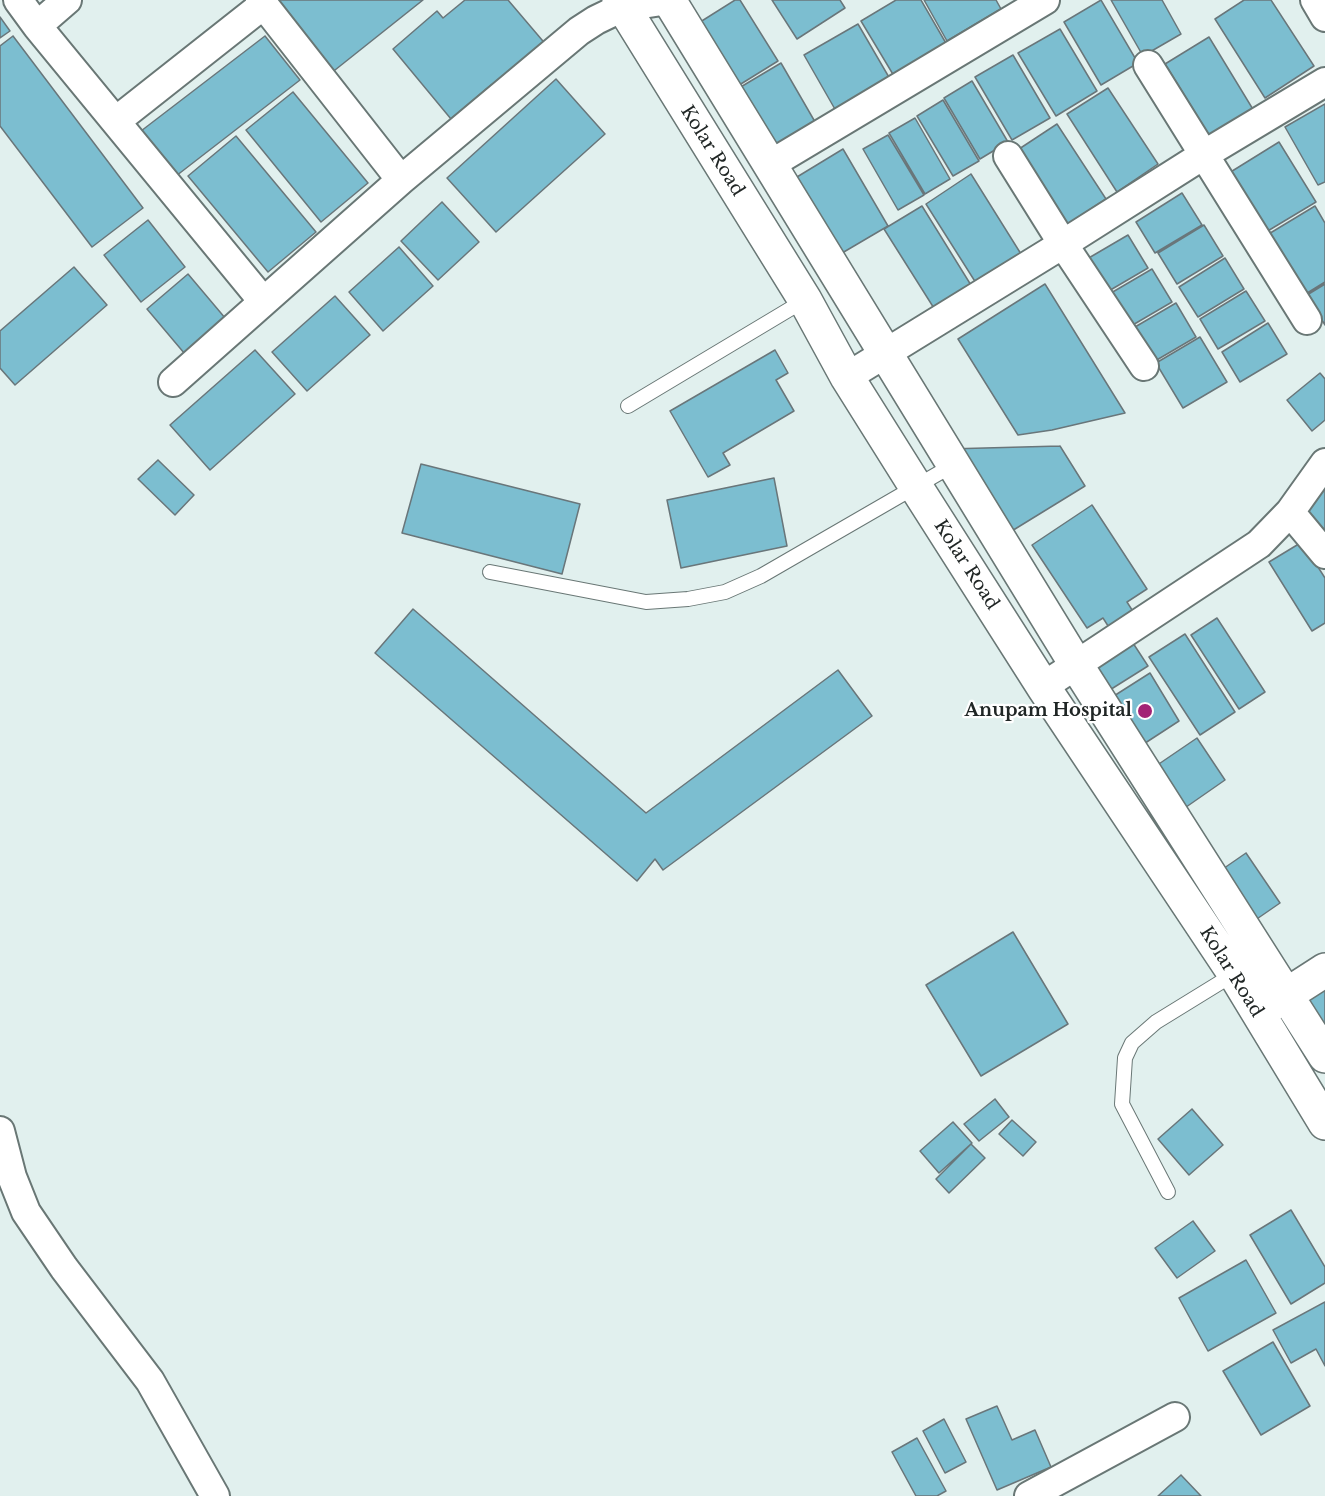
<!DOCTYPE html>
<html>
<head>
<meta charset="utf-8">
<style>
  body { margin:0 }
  canvas { display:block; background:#e1f0ee }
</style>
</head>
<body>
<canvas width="1325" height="1496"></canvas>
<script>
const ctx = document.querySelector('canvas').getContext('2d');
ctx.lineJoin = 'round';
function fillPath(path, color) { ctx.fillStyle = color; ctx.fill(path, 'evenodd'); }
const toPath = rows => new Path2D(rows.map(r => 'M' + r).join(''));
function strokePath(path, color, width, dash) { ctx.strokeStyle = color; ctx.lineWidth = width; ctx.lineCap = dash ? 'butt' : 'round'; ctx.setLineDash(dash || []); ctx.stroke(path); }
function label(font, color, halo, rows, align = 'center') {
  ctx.font = font + ' "Libre Baskerville",serif'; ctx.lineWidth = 4.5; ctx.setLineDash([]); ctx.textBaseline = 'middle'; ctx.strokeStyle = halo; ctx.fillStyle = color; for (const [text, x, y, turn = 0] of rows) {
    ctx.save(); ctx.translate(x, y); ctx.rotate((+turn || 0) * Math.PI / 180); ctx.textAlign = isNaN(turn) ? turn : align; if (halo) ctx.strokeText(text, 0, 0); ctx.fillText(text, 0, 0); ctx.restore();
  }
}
const building = toPath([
  [272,0,423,0,330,74,272,0],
  [465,0,508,0,548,47,496,91,491,85,451,119,393,49,437,11,443,18,465,0],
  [735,0,740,0,778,61,736,87,697,24,735,0],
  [772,0,840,0,845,8,797,39,772,0],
  [896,0,921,0,947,45,894,76,861,21,896,0],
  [924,0,996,0,1001,9,947,41,924,0],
  [1101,0,1138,63,1101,85,1064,22,1101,0],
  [1111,0,1162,0,1181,34,1143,56,1111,0],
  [1244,0,1271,0,1314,66,1265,98,1215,19,1244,0],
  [0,17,10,31,0,38,0,17],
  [858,24,890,79,836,111,804,55,858,24],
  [1060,29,1097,91,1056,116,1018,53,1060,29],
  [13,36,143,208,92,247,0,126,0,46,13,36],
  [265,36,300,80,176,176,141,131,265,36],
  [1209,37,1254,111,1210,137,1165,64,1209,37],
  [1013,55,1050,118,1012,140,975,77,1013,55],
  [781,63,818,127,776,152,739,88,781,63],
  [556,79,605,134,496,232,447,178,556,79],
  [972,81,1008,142,980,159,944,98,972,81],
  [1108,88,1158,164,1117,192,1067,114,1108,88],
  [293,92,368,183,321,222,246,130,293,92],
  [943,100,979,161,953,176,917,116,943,100],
  [1325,104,1325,182,1318,185,1285,127,1325,104],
  [915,118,950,179,925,194,889,133,915,118],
  [1057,124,1106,199,1065,226,1016,151,1057,124],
  [888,135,924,195,898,210,863,149,888,135],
  [236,136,316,232,268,272,188,176,236,136],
  [1279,142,1316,202,1266,232,1229,173,1279,142],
  [843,149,888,226,837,256,792,180,843,149],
  [971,174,1021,254,976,283,926,204,971,174],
  [1182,193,1202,225,1155,253,1136,222,1182,193],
  [442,202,479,242,438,280,401,241,442,202],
  [922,206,974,290,937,313,884,229,922,206],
  [1315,206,1325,223,1325,282,1304,295,1267,235,1315,206],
  [148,220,185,267,141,302,104,255,148,220],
  [1204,225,1223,256,1177,284,1158,253,1204,225],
  [1128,235,1148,268,1107,292,1087,259,1128,235],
  [399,247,433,286,383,331,349,292,399,247],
  [1225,258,1244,289,1198,317,1179,287,1225,258],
  [74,267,107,305,15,385,0,368,0,331,74,267],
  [1152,269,1172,302,1131,326,1111,293,1152,269],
  [188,274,231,325,190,360,147,309,188,274],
  [1045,284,1125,413,1052,430,1018,435,958,339,1045,284],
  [1325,284,1325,325,1307,295,1325,284],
  [1246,291,1265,321,1218,349,1200,319,1246,291],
  [335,296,370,335,307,391,272,352,335,296],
  [1176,303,1196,337,1155,361,1135,327,1176,303],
  [1268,323,1287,354,1240,382,1222,352,1268,323],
  [1200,337,1227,382,1183,408,1156,363,1200,337],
  [255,350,295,394,210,470,170,425,255,350],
  [775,350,788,373,776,380,794,411,723,453,730,465,708,477,670,411,775,350],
  [1320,373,1325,379,1325,420,1312,431,1287,400,1320,373],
  [1060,446,1085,486,1002,537,947,449,1060,446],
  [158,460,194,495,175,515,138,479,158,460],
  [421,464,580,504,562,574,402,533,421,464],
  [774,478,787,546,681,568,667,500,774,478],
  [1325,489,1325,542,1299,509,1325,489],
  [1092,505,1147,589,1127,602,1134,613,1110,629,1103,618,1087,628,1032,545,1092,505],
  [1302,542,1325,578,1325,623,1312,631,1269,562,1302,542],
  [413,609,646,813,838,670,872,716,663,870,655,859,637,881,375,653,413,609],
  [1217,618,1265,692,1239,709,1191,635,1217,618],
  [1185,634,1235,712,1200,735,1149,657,1185,634],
  [1131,640,1148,666,1105,693,1089,667,1131,640],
  [1150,673,1179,721,1136,749,1106,701,1150,673],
  [1197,738,1225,780,1179,812,1150,770,1197,738],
  [1246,853,1280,903,1251,923,1217,873,1246,853],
  [1013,932,1068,1024,981,1076,926,985,1013,932],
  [1325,986,1325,1055,1293,1007,1325,986],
  [995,1099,1009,1117,979,1141,964,1124,995,1099],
  [1192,1109,1223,1145,1189,1175,1158,1139,1192,1109],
  [1012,1120,1036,1142,1023,1156,999,1134,1012,1120],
  [953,1122,972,1143,939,1173,920,1151,953,1122],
  [971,1144,985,1158,949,1193,936,1179,971,1144],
  [1291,1210,1325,1267,1325,1283,1291,1304,1250,1235,1291,1210],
  [1193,1221,1215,1251,1177,1278,1155,1248,1193,1221],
  [1246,1260,1276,1313,1208,1351,1179,1298,1246,1260],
  [1325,1302,1325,1366,1316,1349,1291,1363,1273,1330,1325,1302],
  [1273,1342,1310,1406,1261,1435,1223,1371,1273,1342],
  [997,1406,1012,1440,1035,1430,1051,1467,997,1490,966,1419,997,1406],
  [944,1419,966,1462,945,1473,923,1431,944,1419],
  [917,1438,946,1491,937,1496,916,1496,892,1452,917,1438],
  [1181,1475,1201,1496,1158,1496,1181,1475]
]);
fillPath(building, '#7cbed0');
strokePath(building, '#69767a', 1.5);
const lane = toPath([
  [628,406,805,300],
  [490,572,646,602,688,599,725,592,761,576,953,465],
  [1168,1192,1122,1104,1125,1058,1132,1043,1156,1022,1234,974]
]);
const street = toPath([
  [18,0,37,26,263,301],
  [260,0,401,180],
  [1315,0,1325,17],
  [37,26,67,0],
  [1148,65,1307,320],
  [116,121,263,5],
  [1008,156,1063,244,1144,366],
  [771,164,1045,0],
  [847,377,1063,244,1205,154,1325,82],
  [173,382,401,180,579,31,596,20,623,7,668,0],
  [1290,512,1325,554],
  [1044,686,1259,544,1290,512,1325,463],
  [0,1131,12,1177,26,1212,64,1268,150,1381,215,1496],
  [1029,1496,1175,1417]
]);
const secondary = toPath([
  [619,0,805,300,847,377,916,487,1044,688,1234,973,1325,1123],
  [669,0,1077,666,1325,1056],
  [1266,1008,1325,970]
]);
strokePath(lane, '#697775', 16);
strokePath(street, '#697775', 32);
strokePath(secondary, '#697775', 36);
strokePath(lane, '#fff', 14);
strokePath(street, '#fff', 28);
strokePath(secondary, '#fff', 33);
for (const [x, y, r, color] of [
  [1145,711,8,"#a22375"]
]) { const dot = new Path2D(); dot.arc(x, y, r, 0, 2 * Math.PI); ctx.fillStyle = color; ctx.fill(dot); strokePath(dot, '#fff', 2); }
label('18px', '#202625', '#fff', [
  ["Kolar Road",712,151,58],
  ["Kolar Road",966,565,57],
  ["Kolar Road",1231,972,58]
]);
label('bold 18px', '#202625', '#fff', [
  ["Anupam Hospital",1132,711]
], 'right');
</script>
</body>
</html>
